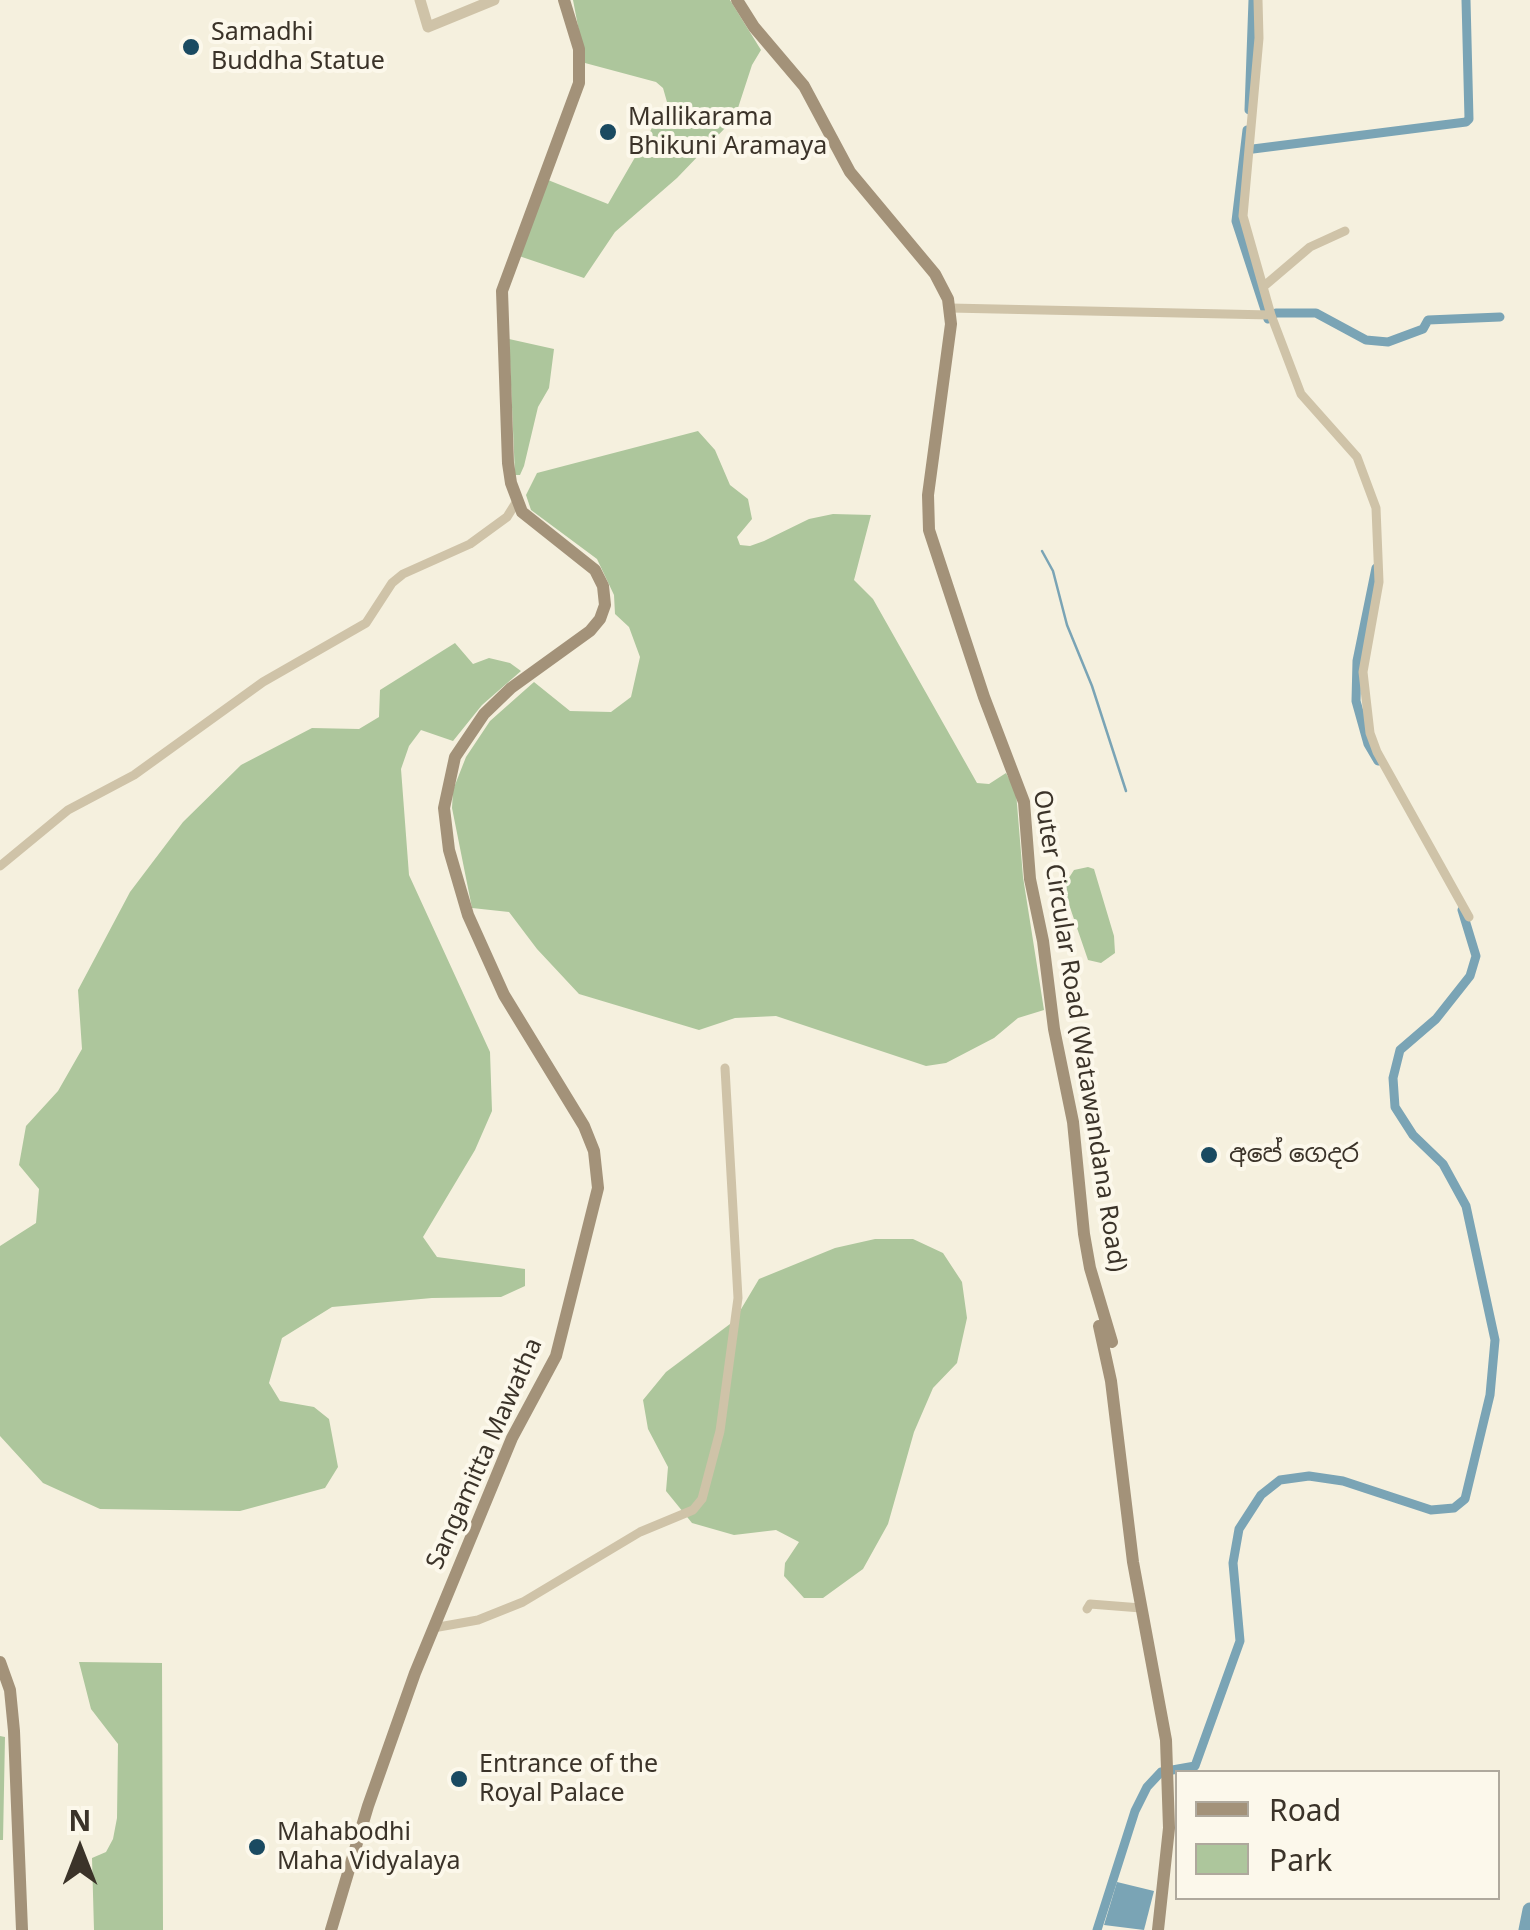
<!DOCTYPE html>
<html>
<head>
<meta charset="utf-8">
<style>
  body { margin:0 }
  #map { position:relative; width:1530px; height:1930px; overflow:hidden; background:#f5f0de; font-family:"Noto Sans",sans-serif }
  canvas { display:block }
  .legend { position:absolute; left:1175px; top:1770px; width:325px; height:130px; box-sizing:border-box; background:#fcf8eb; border:2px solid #afa99d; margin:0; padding:12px 18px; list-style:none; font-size:30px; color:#3b3329 }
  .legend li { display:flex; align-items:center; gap:20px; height:50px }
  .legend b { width:50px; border:2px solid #afa99d }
  .north { position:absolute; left:30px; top:1800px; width:100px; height:100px; -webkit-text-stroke:8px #fcf8eb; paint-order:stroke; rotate:0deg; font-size:28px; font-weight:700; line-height:40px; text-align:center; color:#3b3329 }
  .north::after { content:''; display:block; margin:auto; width:35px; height:45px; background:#3b3329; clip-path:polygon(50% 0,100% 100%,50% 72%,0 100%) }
</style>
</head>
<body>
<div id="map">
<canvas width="1530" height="1930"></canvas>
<ul class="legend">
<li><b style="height:12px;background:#a39279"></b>Road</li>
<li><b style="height:28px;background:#adc69c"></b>Park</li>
</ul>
<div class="north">N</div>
</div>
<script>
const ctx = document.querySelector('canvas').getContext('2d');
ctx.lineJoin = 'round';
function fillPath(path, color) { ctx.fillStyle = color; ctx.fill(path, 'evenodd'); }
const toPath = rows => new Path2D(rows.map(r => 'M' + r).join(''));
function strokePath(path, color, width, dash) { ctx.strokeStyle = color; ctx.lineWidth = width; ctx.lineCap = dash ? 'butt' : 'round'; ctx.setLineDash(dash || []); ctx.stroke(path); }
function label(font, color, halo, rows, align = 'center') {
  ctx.font = font + ' "Noto Sans","Noto Sans Sinhala",sans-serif'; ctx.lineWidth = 8; ctx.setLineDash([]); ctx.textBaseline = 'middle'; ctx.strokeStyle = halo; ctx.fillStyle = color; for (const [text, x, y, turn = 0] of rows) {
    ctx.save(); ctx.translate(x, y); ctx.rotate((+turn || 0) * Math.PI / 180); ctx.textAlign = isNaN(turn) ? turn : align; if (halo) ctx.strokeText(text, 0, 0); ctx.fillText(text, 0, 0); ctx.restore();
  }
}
fillPath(toPath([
  [573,0,730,0,761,50,752,65,737,111,727,126,677,178,615,232,584,278,519,256,548,180,608,204,667,102,663,88,656,82,585,63],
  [509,339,554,349,549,388,538,407,524,466,520,475,515,475],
  [698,431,715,450,730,485,748,499,752,519,737,537,740,545,750,546,764,541,809,519,833,514,871,515,854,580,873,599,977,783,989,784,1006,773,1016,792,1023,877,1044,1010,1018,1018,994,1038,946,1063,926,1066,776,1016,735,1018,699,1030,579,994,537,949,509,912,472,908,452,808,453,790,466,757,490,721,534,682,570,711,611,712,631,697,640,657,629,627,615,614,614,595,597,559,531,510,526,495,537,473],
  [455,643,473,664,489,658,510,663,521,671,482,705,453,741,421,730,409,746,401,769,409,875,490,1052,492,1111,475,1150,423,1237,437,1257,525,1269,525,1286,501,1297,432,1298,332,1307,282,1338,269,1383,280,1401,314,1407,329,1419,338,1467,325,1488,240,1511,100,1509,43,1483,0,1436,0,1246,36,1223,39,1189,19,1165,26,1126,58,1091,82,1049,78,990,130,892,183,822,241,765,312,728,359,729,379,717,380,690],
  [1088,867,1094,869,1114,936,1115,953,1101,963,1088,960,1063,887,1074,870],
  [875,1239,913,1239,943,1253,962,1282,967,1318,957,1363,933,1388,914,1432,888,1524,863,1569,823,1598,804,1598,784,1576,785,1563,799,1542,776,1530,734,1535,692,1523,666,1491,668,1467,648,1429,643,1400,666,1372,734,1321,759,1279,835,1248],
  [79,1662,162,1663,163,1930,94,1930,92,1858,106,1852,113,1839,117,1818,118,1744,91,1709],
  [0,1736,5,1737,3,1840,0,1840]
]), '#adc69c');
fillPath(toPath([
  [1117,1882,1154,1891,1144,1930,1104,1925]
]), '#7aa4b5');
strokePath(toPath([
  [1042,551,1053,571,1067,625,1092,686,1126,791]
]), '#7aa4b5', 2.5);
strokePath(toPath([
  [1249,110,1253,0],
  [1247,130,1236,221,1268,319],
  [1245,150,1466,122,1469,119,1466,0],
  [1268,319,1276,313,1316,313,1366,340,1388,342,1423,329,1428,320,1500,317],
  [1376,568,1357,661,1356,701,1368,744,1378,761],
  [1097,1930,1135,1811,1147,1787,1161,1772,1195,1766,1240,1641,1233,1563,1239,1529,1261,1495,1280,1480,1309,1476,1343,1481,1431,1510,1454,1508,1465,1499,1490,1395,1495,1340,1466,1206,1443,1164,1413,1135,1395,1107,1393,1078,1400,1050,1436,1019,1470,976,1476,956,1462,910]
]), '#7aa4b5', 9);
strokePath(toPath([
  [1526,1930,1530,1910]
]), '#7aa4b5', 15);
strokePath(toPath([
  [1258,0,1259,38,1243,216,1271,315],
  [1263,287,1310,247,1345,231],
  [950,308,1271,315,1301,394,1357,457,1376,508,1379,582,1363,672,1370,733,1377,752,1469,917],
  [0,866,68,810,134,775,263,682,366,623,392,583,403,574,470,544,507,517,517,501],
  [1087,1609,1090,1604,1141,1608],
  [433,1628,478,1620,523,1602,640,1532,693,1510,702,1499,720,1431,738,1298,725,1068]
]), '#cfc3a8', 9);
strokePath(toPath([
  [420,0,428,27,494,0]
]), '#cfc3a8', 11);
strokePath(toPath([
  [737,0,754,27,804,86,850,172,935,274,948,299,951,324,928,495,929,530,984,697,1024,802,1030,879,1043,941,1054,1029,1073,1122,1084,1234,1090,1268,1112,1342,1099,1326,1111,1381,1133,1562,1166,1740,1169,1828,1158,1930],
  [0,1662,10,1690,14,1731,22,1930],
  [331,1930,368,1806,415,1673,512,1438,556,1356,598,1188,594,1151,584,1126,504,995,468,915,449,850,444,808,455,757,484,714,511,688,590,631,600,619,605,605,603,586,595,570,522,512,511,483,508,463,502,291,579,83,579,49,564,0]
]), '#a39279', 12);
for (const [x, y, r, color] of [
  [191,47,10,"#1a4a61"],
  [608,132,10,"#1a4a61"],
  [1209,1155,10,"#1a4a61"],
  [459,1779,10,"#1a4a61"],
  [257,1847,10,"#1a4a61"]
]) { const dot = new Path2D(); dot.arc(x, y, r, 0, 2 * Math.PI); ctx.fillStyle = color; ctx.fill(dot); strokePath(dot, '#fcf8eb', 4); }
label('25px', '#3b3329', '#fcf8eb', [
  ["Samadhi",211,33],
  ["Buddha Statue",211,62],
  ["Mallikarama",628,118],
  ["Bhikuni Aramaya",628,147],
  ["අපේ ගෙදර",1229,1155],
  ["Entrance of the",479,1765],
  ["Royal Palace",479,1794],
  ["Mahabodhi",277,1833],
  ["Maha Vidyalaya",277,1862]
], 'left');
label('25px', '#3b3329', '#fcf8eb', [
  ["Outer Circular Road (Watawandana Road)",1079,1031,81],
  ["Sangamitta Mawatha",485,1454,-66]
]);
</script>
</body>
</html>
